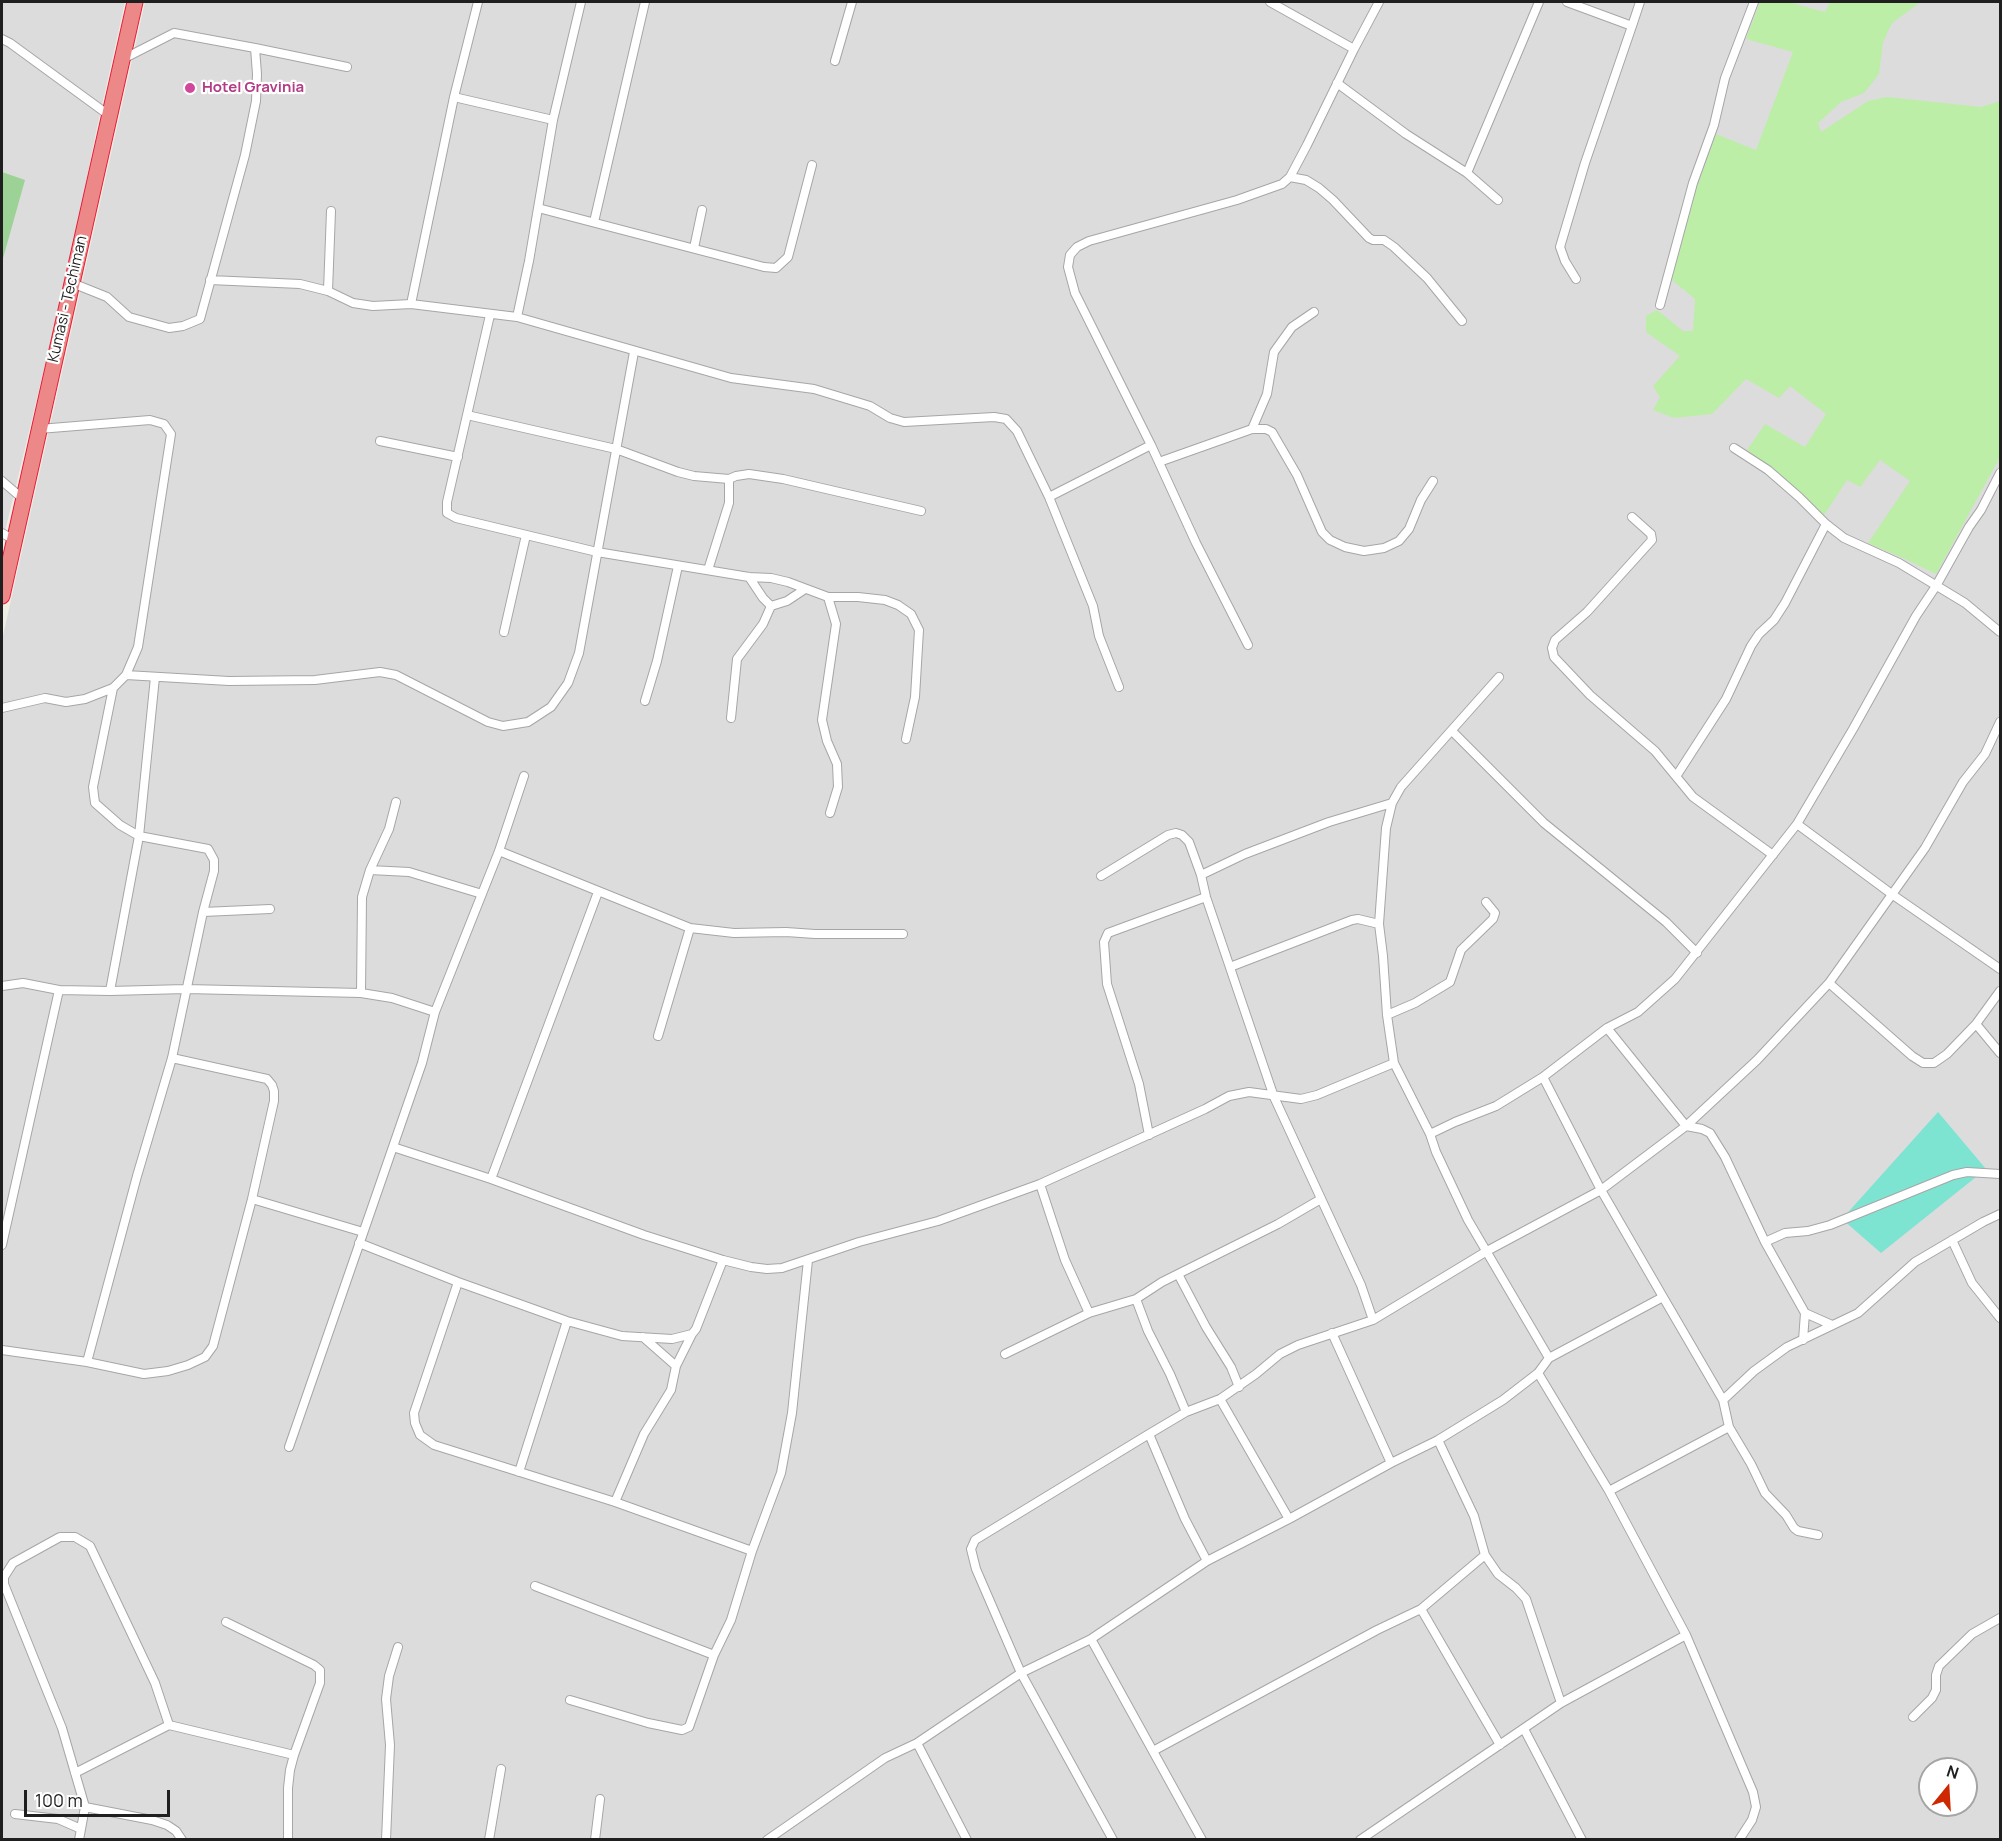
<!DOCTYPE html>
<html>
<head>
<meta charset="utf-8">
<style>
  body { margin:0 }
  #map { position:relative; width:2002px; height:1841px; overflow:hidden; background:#f0efe4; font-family:Manrope,sans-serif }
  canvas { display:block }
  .frame { position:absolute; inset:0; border:3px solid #1f1f1f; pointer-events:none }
  .north { position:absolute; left:1918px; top:1757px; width:60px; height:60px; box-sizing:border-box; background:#fff; border:2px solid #a5a5a5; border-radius:50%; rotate:18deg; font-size:16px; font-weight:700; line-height:24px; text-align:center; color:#1f1f1f }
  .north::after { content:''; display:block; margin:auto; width:21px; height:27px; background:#cd2800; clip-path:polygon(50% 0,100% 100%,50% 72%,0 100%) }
  .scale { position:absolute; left:24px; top:1790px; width:146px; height:27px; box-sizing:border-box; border:3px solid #1f1f1f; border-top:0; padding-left:8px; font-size:18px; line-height:21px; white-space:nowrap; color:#1f1f1f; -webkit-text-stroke:4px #fff; paint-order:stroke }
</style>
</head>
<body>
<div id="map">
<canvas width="2002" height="1841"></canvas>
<div class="frame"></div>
<div class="north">N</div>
<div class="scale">100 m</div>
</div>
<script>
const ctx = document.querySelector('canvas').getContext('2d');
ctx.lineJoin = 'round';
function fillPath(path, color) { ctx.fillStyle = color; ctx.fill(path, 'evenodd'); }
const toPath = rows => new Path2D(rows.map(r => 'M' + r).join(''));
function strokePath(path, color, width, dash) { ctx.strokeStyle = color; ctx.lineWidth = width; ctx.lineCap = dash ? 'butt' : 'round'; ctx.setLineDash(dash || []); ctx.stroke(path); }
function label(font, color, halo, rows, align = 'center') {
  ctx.font = font + ' Manrope,sans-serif'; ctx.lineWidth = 4.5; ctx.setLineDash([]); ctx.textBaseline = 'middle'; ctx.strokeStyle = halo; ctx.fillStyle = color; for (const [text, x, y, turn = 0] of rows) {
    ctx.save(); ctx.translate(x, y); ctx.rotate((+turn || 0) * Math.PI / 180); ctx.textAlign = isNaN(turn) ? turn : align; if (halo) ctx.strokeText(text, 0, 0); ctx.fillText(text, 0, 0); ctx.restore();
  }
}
fillPath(toPath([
  [2,2,125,2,95,137,74,244,2,544],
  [145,2,2000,2,2000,1839,2,1840,2,640],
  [1930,1769,1966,1769,1966,1805,1930,1805]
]), '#dddcdc');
fillPath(toPath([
  [1760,2,1788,2,1825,12,1830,2,1921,2,1892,23,1883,42,1879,74,1864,93,1841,102,1818,123,1821,132,1868,101,1887,97,1981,107,2000,101,2000,457,1936,574,1905,559,1868,543,1910,481,1880,460,1860,487,1847,480,1824,515,1776,471,1747,450,1765,424,1805,447,1826,414,1790,386,1779,398,1746,379,1712,414,1674,418,1653,410,1660,397,1653,386,1680,356,1646,332,1646,316,1657,310,1683,331,1693,331,1695,299,1672,280,1691,203,1716,134,1756,150,1793,52,1746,39]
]), '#bceea7');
fillPath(toPath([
  [2,172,25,180,2,262]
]), '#9cd296');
fillPath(toPath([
  [1938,1112,1986,1169,1881,1253,1842,1219]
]), '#7de4d1');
const street = toPath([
  [581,2,553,120,529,261,517,317,731,378,814,389,870,406,890,418,904,422,994,417,1006,419,1017,431,1049,497,1093,606,1099,636,1119,687],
  [1270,2,1354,49],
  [1567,2,1632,26,1585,163,1560,247,1565,261,1576,279],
  [1632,26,1640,2],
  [2,39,10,43,110,116],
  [255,48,347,67],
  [835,61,852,2],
  [1337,83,1406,134,1467,173],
  [454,97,553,120],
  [1290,177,1306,180,1319,188,1333,200,1369,238,1373,240,1384,240,1394,247,1427,278,1462,321],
  [1498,200,1467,173,1539,2],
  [538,208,764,267,776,268,788,257,812,165],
  [594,222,645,2],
  [694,248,702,210],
  [210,280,300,284,328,291,353,303,373,306,411,304,517,317],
  [72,283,107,297,129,317,169,328,183,326,200,319,245,155,256,101,257,74,255,48,174,33,123,59],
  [328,291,331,211],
  [411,304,454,97,478,2],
  [1660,305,1693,183,1714,125,1725,78,1754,2],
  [490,315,447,502,447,513,456,518,597,552,749,577,771,578,788,582,828,597,858,597,885,600,898,605,911,614,919,630,915,697,906,739],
  [467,415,616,449,678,472,694,476,729,479],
  [1252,429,1267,394,1274,352,1292,327,1314,312],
  [380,441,458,457],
  [1151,445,1196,543,1248,645],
  [1734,448,1768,470,1799,497,1826,524,1844,538,1899,563,1965,603,2000,632],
  [1159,462,1252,429,1266,429,1272,432,1297,475,1322,532,1330,540,1345,547,1364,551,1384,548,1399,541,1409,529,1421,500,1433,481],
  [2,481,23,499],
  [1049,497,1151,445,1075,293,1068,267,1070,255,1077,247,1089,241,1237,200,1282,184,1290,177,1307,145,1354,49,1379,2],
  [1632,517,1651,534,1652,540,1587,612,1555,640,1552,648,1554,657,1590,695,1655,751,1693,797,1773,855],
  [2,533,14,540],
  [708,570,729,503,729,479,736,476,749,474,783,479,921,511],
  [828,597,836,624,822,720,827,741,837,764,838,787,830,813],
  [771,606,787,601,805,589],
  [504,632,526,535],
  [126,675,229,681,315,680,380,672,396,675,488,722,503,726,528,722,551,707,568,683,579,653,634,352],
  [155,677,139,836,208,849,214,860,214,871,203,912],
  [645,701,657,661,678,566],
  [2,708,45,698,66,702,85,699,113,688,126,675,138,647,171,434,164,424,150,420,39,429],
  [731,718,737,659,763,624,771,606,763,598,749,577],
  [1452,731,1544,823,1666,922,1697,953],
  [1677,775,1726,699,1751,646,1759,634,1774,620,1785,603,1826,524],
  [1392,803,1329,822,1245,854,1201,875,1206,897,1274,1097,1361,1285,1373,1320,1487,1251,1601,1190,1686,1126,1757,1060,1829,983,1912,1056,1923,1063,1934,1063,1947,1054,1976,1024],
  [1797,824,1853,729,1916,616,1936,586,1969,527,1981,510,2000,473],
  [499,851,690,928,734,933,786,932,815,934,903,934],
  [370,870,409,872,482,894],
  [1101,876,1168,835,1176,833,1182,835,1189,842,1201,875],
  [1230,967,1352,920,1358,919,1379,924],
  [1829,983,1925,848,1963,782,1985,754,2000,722],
  [2,986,23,983,59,990,110,991,186,989,361,993,392,998,435,1012,422,1063,289,1447],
  [110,991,139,836,120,825,95,803,93,787,113,688],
  [2000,991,1976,1024,2000,1053],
  [361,993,362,897,370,870,389,829,396,802],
  [435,1012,499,851,524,776],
  [1387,1015,1415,1003,1450,982,1461,950,1493,919,1495,913,1486,902],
  [1607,1028,1638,1012,1675,979,1797,824,1893,895,2000,969],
  [658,1036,690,928],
  [1394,1063,1387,1015,1383,956,1379,924,1386,828,1392,803,1401,787,1499,677],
  [1430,1134,1455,1122,1496,1106,1543,1077],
  [1149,1135,1139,1084,1107,984,1104,942,1108,933,1206,897],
  [393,1147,491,1179,644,1235,723,1260,751,1267,767,1269,782,1268,859,1242,938,1221,1040,1184,1205,1109,1229,1096,1249,1092,1301,1099,1317,1095,1394,1063,1430,1134,1436,1152,1468,1220,1549,1358,1663,1297,1601,1190,1543,1077,1607,1028,1686,1126,1702,1129,1710,1133,1725,1157,1765,1242,1805,1313,1803,1340],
  [491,1179,598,892],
  [1040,1184,1065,1260,1089,1313],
  [252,1199,363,1232],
  [1952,1240,1972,1283,2000,1318],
  [1765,1242,1785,1233,1808,1231,1830,1225,1953,1175,1967,1172,2000,1174],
  [359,1243,458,1282,567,1321,622,1336,672,1339,692,1334,696,1329,723,1260],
  [2,1245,59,990],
  [1178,1274,1206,1327,1231,1367,1239,1387],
  [458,1282,414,1413,415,1423,420,1435,434,1445,615,1502,752,1551],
  [1663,1297,1723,1400,1754,1371,1787,1347,1858,1313,1915,1262,1983,1222,2000,1214],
  [1136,1299,1162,1282,1278,1224,1321,1199],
  [1805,1313,1832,1325],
  [1332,1333,1391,1463],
  [643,1337,676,1366],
  [2,1350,87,1362,144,1374,168,1371,188,1365,205,1357,213,1346,252,1199,274,1101,274,1091,272,1085,267,1079,172,1058],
  [1005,1354,1089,1313,1136,1299,1148,1331,1170,1374,1186,1412],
  [87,1362,137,1176,172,1058,203,912,270,909],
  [1538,1373,1609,1491,1686,1635,1753,1792,1756,1807,1752,1820,1739,1840],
  [1220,1399,1289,1519],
  [1729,1427,1751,1464,1765,1493,1786,1515,1794,1528,1798,1531,1818,1535],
  [1438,1440,1474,1516,1485,1555,1498,1574,1516,1588,1526,1599,1561,1703],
  [519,1472,567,1321],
  [1609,1491,1729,1427,1723,1400],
  [615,1502,644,1434,671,1390,676,1366,692,1334],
  [1207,1561,1185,1519,1149,1434,1186,1412,1220,1399,1256,1374,1280,1354,1298,1345,1373,1320],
  [535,1586,714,1655],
  [1421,1609,1500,1745],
  [226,1622,314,1665,320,1670,320,1683,294,1755,290,1770,288,1788,288,1840],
  [1091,1639,1202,1840],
  [570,1700,648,1723,682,1730,689,1727,714,1655,731,1620,752,1551,781,1473,792,1413,808,1260],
  [1913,1717,1932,1698,1936,1690,1936,1675,1939,1666,1972,1634,2000,1618],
  [1524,1729,1582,1840],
  [917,1743,967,1840],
  [1153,1751,1377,1630,1421,1609,1485,1555],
  [75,1773,169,1725,294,1755],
  [85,1807,152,1820,167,1825,176,1831,182,1840],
  [15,1814,58,1819,81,1829],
  [79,1840,85,1807,62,1728,4,1584,4,1577,13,1563,60,1537,75,1537,90,1546,155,1683,169,1725],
  [386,1840,390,1745,386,1699,389,1676,398,1647],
  [489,1840,501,1769],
  [595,1840,600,1799],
  [767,1840,885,1758,917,1743,1021,1673,1091,1639,1207,1561,1289,1519,1391,1463,1438,1440,1503,1400,1538,1373,1549,1358],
  [1113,1840,1021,1673,976,1569,971,1549,975,1540,1149,1434],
  [1360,1840,1561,1703,1686,1635]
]);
const highway = toPath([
  [2,596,135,2]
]);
strokePath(street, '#a6a6a6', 10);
strokePath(highway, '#e61938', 17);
strokePath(street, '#fff', 8);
strokePath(highway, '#ec8887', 15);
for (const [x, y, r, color] of [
  [190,88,6,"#d1479c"]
]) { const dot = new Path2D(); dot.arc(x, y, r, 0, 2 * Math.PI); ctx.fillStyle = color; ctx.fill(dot); strokePath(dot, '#fff', 2); }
label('bold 15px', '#b23c85', '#fff', [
  ["Hotel Gravinia",202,88]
], 'left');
label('15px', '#1f1f1f', '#fff', [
  ["Kumasi - Techiman",68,299,-77]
]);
</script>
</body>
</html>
